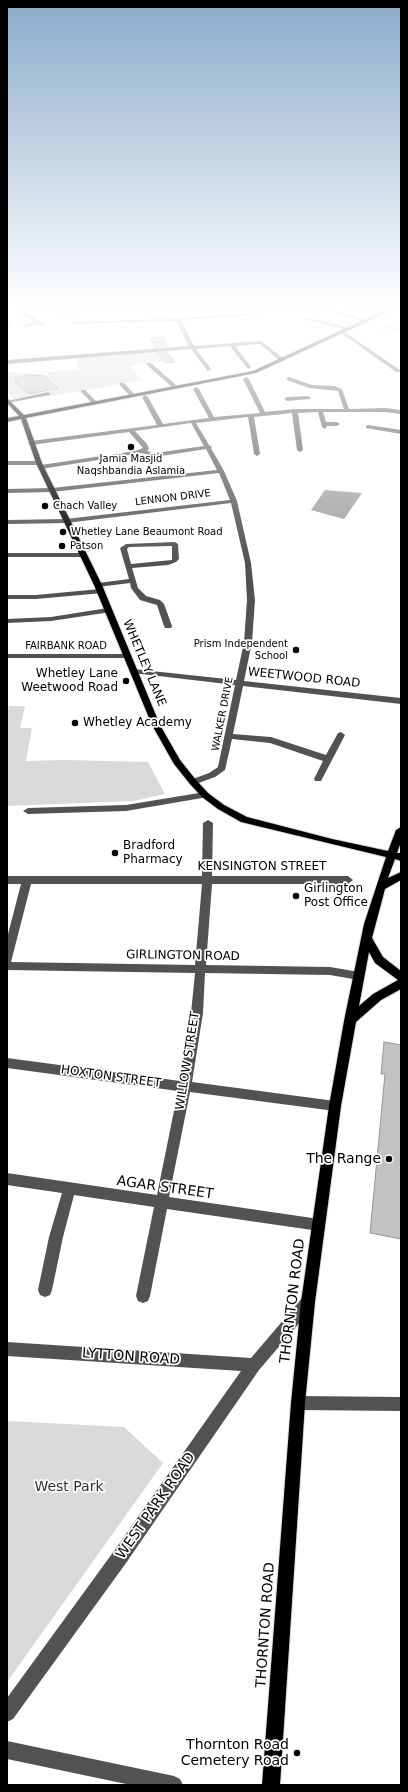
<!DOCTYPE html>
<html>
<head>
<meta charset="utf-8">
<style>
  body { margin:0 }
  #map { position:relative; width:408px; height:1792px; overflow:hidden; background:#fff; font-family:"DejaVu Sans",sans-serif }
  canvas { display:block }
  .frame { position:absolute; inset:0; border:8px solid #000; pointer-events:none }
</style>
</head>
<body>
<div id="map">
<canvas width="408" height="1792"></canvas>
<div class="frame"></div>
</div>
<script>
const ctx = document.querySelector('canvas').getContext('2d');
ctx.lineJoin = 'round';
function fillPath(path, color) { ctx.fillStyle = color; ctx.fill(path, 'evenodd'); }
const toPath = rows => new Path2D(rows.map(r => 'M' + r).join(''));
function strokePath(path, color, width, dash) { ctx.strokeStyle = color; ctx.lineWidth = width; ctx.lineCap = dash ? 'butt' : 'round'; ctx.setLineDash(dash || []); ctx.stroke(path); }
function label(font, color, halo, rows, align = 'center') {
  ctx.font = font + ' "DejaVu Sans",sans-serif'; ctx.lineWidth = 3.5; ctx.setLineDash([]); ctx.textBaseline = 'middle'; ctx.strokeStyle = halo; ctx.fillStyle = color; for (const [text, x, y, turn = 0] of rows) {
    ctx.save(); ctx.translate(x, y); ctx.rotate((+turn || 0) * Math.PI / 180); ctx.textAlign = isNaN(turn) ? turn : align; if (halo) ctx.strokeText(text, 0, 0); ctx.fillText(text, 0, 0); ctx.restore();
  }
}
fillPath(toPath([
  [401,318,401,331,379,329],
  [153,352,164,362,129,366,142,380,53,396,49,391,14,399,7,392,7,372,48,375,48,372,79,370,75,359],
  [9,706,25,706,20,728,32,728,26,761,65,760,148,762,165,794,133,801,7,806,7,714],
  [7,1421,124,1427,163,1463,7,1682]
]), '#d9d9d9');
fillPath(toPath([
  [325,490,362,493,344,519,311,510]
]), '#a0a0a0');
const building = toPath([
  [163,337,167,346,155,347,150,338,163,337],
  [167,352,174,362,166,363,155,353,167,352],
  [28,375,44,376,58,388,29,394,15,382,18,381,14,378,28,375],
  [384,1042,401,1045,401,1239,370,1233,385,1074,381,1074,384,1042]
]);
fillPath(building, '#c2c2c2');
strokePath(building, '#969696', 1);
const major = toPath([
  [385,310,400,310,388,312,256,373,26,418,42,463,102,585,160,725,180,760,196,780,208,793,224,805,247,817,332,839,388,851,396,830,401,827,401,842,397,853,401,853,401,861,395,859,388,878,401,872,401,880,385,889,372,938,383,957,401,971,401,989,381,1000,356,1022,341,1106,315,1302,305,1403,280,1785,262,1785,291,1403,301,1302,329,1106,344,1021,364,924,386,857,241,822,218,809,202,797,190,784,174,764,152,725,94,585,36,463,21,419,7,422,7,418,19,416,7,403,7,398,24,415,253,371,385,310],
  [369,952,375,963,398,980,373,994,359,1006,369,952]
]);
strokePath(major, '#dbdbdb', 2);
fillPath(toPath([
  [10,310,22,310,46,325,44,326,39,324,23,327,23,325,35,322,19,312,10,310],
  [85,310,93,310,61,318,59,317,85,310],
  [260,310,264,310,265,312,258,315,181,320,194,346,261,341,284,359,284,361,280,361,260,344,235,346,251,367,248,369,230,346,196,349,211,369,208,371,191,349,7,364,7,360,189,346,176,321,73,324,75,322,165,319,257,313,260,311,260,310],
  [327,310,334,310,367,321,363,322,327,310],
  [373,310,380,310,386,313,384,314,373,310],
  [306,317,350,328,350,329,348,330,304,319,306,317],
  [7,325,11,325,11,326,7,327,7,325],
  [343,331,400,370,400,372,396,372,341,333,343,331],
  [147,363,151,363,177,386,177,388,173,388,147,365,147,363],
  [246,377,249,379,265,412,295,409,344,409,338,391,309,388,287,380,287,378,289,377,312,385,335,386,342,389,349,409,386,408,401,410,401,414,386,412,323,412,326,422,337,422,340,424,337,426,327,426,325,429,322,427,318,412,298,413,303,450,300,452,297,450,292,413,254,417,260,454,257,456,254,454,248,417,196,423,209,445,212,447,211,448,224,471,237,501,251,563,255,600,252,642,244,681,401,698,401,704,243,686,233,734,271,737,326,755,338,733,341,732,345,735,321,781,315,781,314,779,323,761,270,743,232,739,225,770,215,777,193,785,189,782,190,780,209,773,218,767,235,685,133,673,129,671,133,669,236,680,244,642,247,600,245,563,231,503,66,523,7,524,7,520,66,519,230,500,219,473,52,492,7,493,7,489,52,488,217,470,206,449,155,457,142,453,41,469,38,467,41,465,135,451,143,448,129,432,31,445,28,443,31,441,157,425,142,397,145,395,148,397,163,424,209,418,193,389,196,387,199,389,214,417,260,413,243,379,246,377],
  [191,423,204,446,155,453,147,451,149,449,147,444,135,431,191,423],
  [120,383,124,383,134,394,134,396,130,396,120,385,120,383],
  [81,390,85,390,96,401,96,403,92,403,81,392,81,390],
  [48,392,51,394,50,395,7,403,7,401,48,392],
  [308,396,311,398,310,399,287,401,284,399,287,397,308,396],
  [368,425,401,430,401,434,366,428,366,426,368,425],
  [7,461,39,461,42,463,39,465,7,465,7,461],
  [175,542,178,544,179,559,176,562,168,565,132,568,138,588,146,596,160,600,164,604,172,626,171,628,165,628,164,626,157,605,140,600,131,588,130,583,98,587,94,585,98,583,129,579,120,548,126,544,175,542],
  [172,546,172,560,131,564,127,549,129,547,172,546],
  [7,553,83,553,86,555,83,557,7,557,7,553],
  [100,589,104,591,103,593,36,599,7,599,7,595,36,595,100,589],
  [108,608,112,610,111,612,51,621,7,623,7,619,51,617,108,608],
  [7,654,126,654,130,656,126,658,7,658,7,654],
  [205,792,208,793,210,795,208,797,126,811,28,814,23,811,28,808,126,805,205,792],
  [208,820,213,823,212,876,348,876,353,880,348,884,212,884,206,965,330,967,359,972,363,973,364,976,363,979,359,980,330,975,205,973,203,1013,192,1082,335,1101,339,1102,341,1106,339,1110,335,1111,190,1092,169,1197,319,1219,324,1220,325,1225,324,1230,319,1231,167,1209,150,1296,148,1301,143,1303,138,1301,136,1296,154,1207,74,1195,63,1237,52,1290,50,1295,45,1297,40,1295,38,1290,49,1237,62,1193,7,1185,7,1173,157,1195,178,1091,7,1068,7,1058,180,1081,191,1013,195,973,7,970,7,938,21,884,7,884,7,876,202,876,203,823,208,820],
  [31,884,202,884,195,965,11,962,31,884],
  [308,1295,313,1297,315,1302,313,1307,259,1370,126,1563,13,1719,7,1722,7,1698,114,1551,241,1371,7,1356,7,1342,251,1358,303,1297,308,1295],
  [298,1396,401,1397,401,1411,298,1410,293,1408,291,1403,293,1398,298,1396],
  [7,1741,174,1776,180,1779,183,1785,131,1785,7,1759,7,1741]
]), '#525252');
fillPath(major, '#000');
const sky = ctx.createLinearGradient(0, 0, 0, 561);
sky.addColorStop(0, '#8baccb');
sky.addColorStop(0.55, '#fff');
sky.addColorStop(1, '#ffffff00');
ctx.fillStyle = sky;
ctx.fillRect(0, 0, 408, 561);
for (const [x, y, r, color] of [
  [131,447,4,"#000"],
  [45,506,4,"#000"],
  [63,532,4,"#000"],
  [62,546,4,"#000"],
  [296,650,4,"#000"],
  [126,681,4,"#000"],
  [75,723,4,"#000"],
  [115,853,4,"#000"],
  [296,896,4,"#000"],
  [389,1159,4,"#000"],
  [297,1753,4,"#000"]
]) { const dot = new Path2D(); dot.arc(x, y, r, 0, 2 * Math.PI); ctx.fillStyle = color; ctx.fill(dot); strokePath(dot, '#fff', 1.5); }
label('10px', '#000', '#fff', [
  ["Jamia Masjid",131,459,"center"],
  ["Naqshbandia Aslamia",131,471,"center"],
  ["Chach Valley",53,506],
  ["Whetley Lane Beaumont Road",71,532],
  ["Patson",70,546],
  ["Prism Independent",288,644,"right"],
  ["School",288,656,"right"]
], 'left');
label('10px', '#000', '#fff', [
  ["LENNON DRIVE",173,498,-7],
  ["FAIRBANK ROAD",66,646],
  ["WALKER DRIVE",223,714,-79]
]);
label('12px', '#000', '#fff', [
  ["WHETLEY LANE",144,663,67],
  ["WEETWOOD ROAD",304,678,6],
  ["KENSINGTON STREET",262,867],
  ["GIRLINGTON ROAD",183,956,1],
  ["WILLOW STREET",188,1061,-81],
  ["HOXTON STREET",111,1077,8]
]);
label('12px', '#000', '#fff', [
  ["Whetley Lane",118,674,"right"],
  ["Weetwood Road",118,688,"right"],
  ["Whetley Academy",83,723],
  ["Bradford",123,846],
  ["Pharmacy",123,860],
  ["Girlington",304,889],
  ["Post Office",304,903]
], 'left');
label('14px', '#000', '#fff', [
  ["The Range",381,1159],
  ["Thornton Road",289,1745],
  ["Cemetery Road",289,1761]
], 'right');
label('14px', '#000', '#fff', [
  ["AGAR STREET",165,1188,8],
  ["THORNTON ROAD",293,1301,-83],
  ["LYTTON ROAD",131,1357,4],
  ["WEST PARK ROAD",156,1506,-55],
  ["THORNTON ROAD",266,1625,-86]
]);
label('14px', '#303030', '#fff', [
  ["West Park",69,1487]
]);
</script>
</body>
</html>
